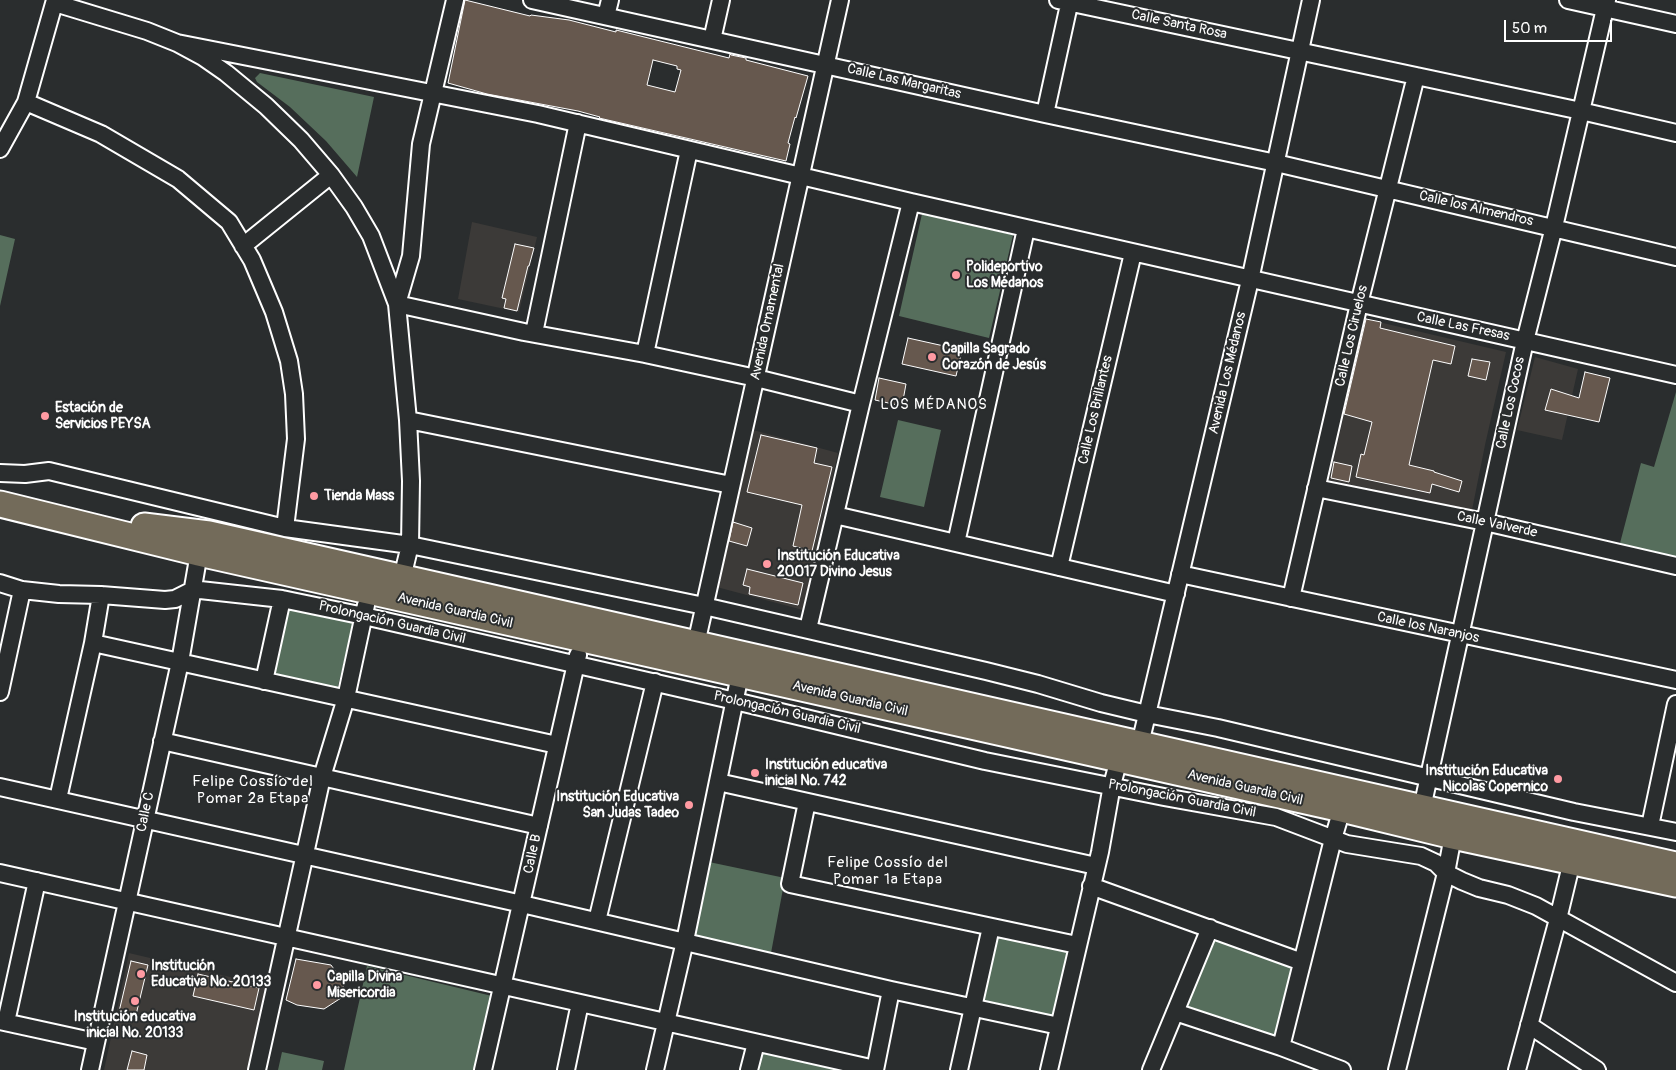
<!DOCTYPE html>
<html>
<head>
<meta charset="utf-8">
<style>
  body { margin:0 }
  #map { position:relative; width:1676px; height:1070px; overflow:hidden; background:#2a2d2e; font-family:Pangolin,sans-serif }
  canvas { display:block }
  .scale { position:absolute; left:1504px; top:20px; width:108px; height:22px; box-sizing:border-box; border:2px solid #fff; border-top:0; padding-left:6px; font-size:15px; line-height:18px; white-space:nowrap; color:#fff; -webkit-text-stroke:4px #2a2d2e; paint-order:stroke }
</style>
</head>
<body>
<div id="map">
<canvas width="1676" height="1070"></canvas>
<div class="scale">50 m</div>
</div>
<script>
const ctx = document.querySelector('canvas').getContext('2d');
ctx.lineJoin = 'round';
function fillPath(path, color) { ctx.fillStyle = color; ctx.fill(path, 'evenodd'); }
const toPath = rows => new Path2D(rows.map(r => 'M' + r).join(''));
function strokePath(path, color, width, dash) { ctx.strokeStyle = color; ctx.lineWidth = width; ctx.lineCap = dash ? 'butt' : 'round'; ctx.setLineDash(dash || []); ctx.stroke(path); }
function label(font, color, halo, rows, align = 'center') {
  ctx.font = font + ' Pangolin,sans-serif'; ctx.lineWidth = 4; ctx.setLineDash([]); ctx.textBaseline = 'middle'; ctx.strokeStyle = halo; ctx.fillStyle = color; for (const [text, x, y, turn = 0] of rows) {
    ctx.save(); ctx.translate(x, y); ctx.rotate((+turn || 0) * Math.PI / 180); ctx.textAlign = isNaN(turn) ? turn : align; if (halo) ctx.strokeText(text, 0, 0); ctx.fillText(text, 0, 0); ctx.restore();
  }
}
fillPath(toPath([
  [472,222,537,237,519,312,458,299],
  [1366,319,1506,352,1485,445,1472,510,1329,480],
  [1535,357,1578,369,1562,440,1517,430],
  [753,430,838,453,803,610,713,586],
  [129,953,268,986,250,1070,104,1070]
]), '#3c3a38');
fillPath(toPath([
  [260,73,374,97,357,177,326,141,290,107,257,82,255,78],
  [922,214,1013,235,989,338,899,316],
  [0,235,15,239,0,306],
  [1676,392,1676,560,1619,547,1641,463,1654,467],
  [898,420,941,430,924,507,880,497],
  [287,608,354,621,337,690,271,676],
  [709,862,785,878,771,953,695,937],
  [995,933,1067,952,1054,1017,979,1001],
  [1210,936,1297,967,1276,1040,1186,1011],
  [367,966,492,996,474,1070,344,1070],
  [757,1051,838,1070,752,1070],
  [282,1052,324,1061,322,1070,278,1070]
]), '#566e5c');
const building = toPath([
  [465,0,530,16,531,15,569,20,616,32,616,30,729,58,730,54,731,55,746,58,746,60,808,76,796,118,795,117,788,143,790,144,786,161,599,118,600,117,578,111,487,94,448,83,465,0],
  [653,60,677,66,677,69,681,70,675,92,647,85,653,60],
  [515,244,534,248,529,266,528,266,517,311,504,308,506,299,502,298,515,244],
  [1366,319,1381,322,1380,328,1455,346,1451,364,1433,360,1409,465,1434,471,1434,472,1462,481,1459,492,1432,484,1430,493,1356,477,1361,454,1364,455,1372,422,1344,414,1366,319],
  [908,338,962,350,956,376,902,364,908,338],
  [1472,359,1490,362,1486,380,1468,376,1472,359],
  [1585,372,1610,378,1599,422,1545,410,1551,389,1579,398,1585,372],
  [879,378,906,384,902,406,875,400,879,378],
  [761,435,817,448,814,463,832,467,812,551,793,546,802,505,747,492,761,435],
  [1334,462,1352,466,1349,482,1331,478,1334,462],
  [733,522,752,528,747,546,729,541,733,522],
  [747,569,803,583,798,605,749,594,750,587,743,585,747,569],
  [296,959,331,965,344,983,341,998,324,1009,297,1005,286,1000,296,959],
  [131,961,148,965,135,1019,118,1016,131,961],
  [198,974,259,988,254,1010,193,996,198,974],
  [132,1051,147,1055,144,1070,127,1070,132,1051]
]);
fillPath(building, '#66584e');
strokePath(building, '#fff', 1);
const minor = toPath([
  [455,0,421,144,411,256,397,304,524,332,645,354,756,378,861,404],
  [532,0,1045,114,1276,163,1676,257],
  [1058,0,1581,111,1676,133],
  [1568,0,1676,24],
  [55,3,147,31,177,43,203,57,226,73,266,106,301,140,331,175,354,207,371,236,397,304,408,420,411,481,410,545,402,578],
  [606,16,610,0],
  [712,40,721,0],
  [177,43,538,114,911,202,1676,375],
  [26,102,101,134,178,179,229,222,252,260,274,312,289,361,294,394,296,439,285,528],
  [1045,114,1070,0],
  [0,149,26,102,55,0],
  [243,246,331,175],
  [534,333,578,123],
  [645,354,689,150],
  [408,420,731,485],
  [0,473,25,474,49,471,285,528,410,545,704,606,986,671,1038,684,1101,703,1147,714,1218,728,1574,812,1676,832],
  [1316,488,1485,522,1676,566],
  [835,515,1176,594],
  [956,543,1026,229],
  [1059,567,1133,253],
  [1180,574,1676,680],
  [0,583,22,590,59,594,101,595,165,600,175,599,193,590,200,590,282,599,364,616,735,701,985,761,1164,797,1276,817,1347,844,1421,856,1436,863,1446,873,1462,881,1479,888,1508,895,1536,906,1676,983],
  [1291,598,1359,304,1416,76],
  [808,629,861,404,911,202],
  [93,643,557,745],
  [696,644,840,0],
  [264,681,282,599],
  [0,692,22,590],
  [162,741,539,826],
  [1140,744,1250,280,1311,0],
  [718,782,1096,866],
  [0,787,522,904,891,990,1059,1026],
  [58,799,93,643,101,595],
  [807,802,790,884,1077,945],
  [1422,808,1525,341,1554,227,1607,0],
  [1650,826,1676,704],
  [0,873,875,1069],
  [1091,886,1302,962],
  [597,921,655,682],
  [1175,1012,1281,1047,1342,1070],
  [0,1021,96,1042],
  [6,1022,37,881],
  [1529,1025,1597,1070],
  [1281,1047,1333,839,1342,809],
  [90,1070,180,662,199,553],
  [257,1070,322,777,346,698,366,605],
  [483,1070,578,655],
  [566,1070,580,1003],
  [655,1070,685,941,742,665],
  [749,1070,756,1043],
  [875,1070,891,990],
  [959,1070,991,927],
  [1049,1070,1100,852,1112,785,1119,759],
  [1151,1070,1210,928],
  [1397,1070,1446,873,1453,836],
  [1517,1070,1558,919,1572,861]
]);
const highway = toPath([
  [0,504,199,553,1342,809,1453,836,1676,884],
  [144,526,209,534,1676,865]
]);
strokePath(minor, '#fff', 20);
strokePath(highway, '#fff', 29);
strokePath(minor, '#2a2d2e', 16);
strokePath(highway, '#736b5a', 25);
for (const [x, y, r, color] of [
  [956,275,5,"#ff9aa2"],
  [932,357,5,"#ff9aa2"],
  [45,416,5,"#ff9aa2"],
  [314,496,5,"#ff9aa2"],
  [767,564,5,"#ff9aa2"],
  [755,773,5,"#ff9aa2"],
  [1558,779,5,"#ff9aa2"],
  [689,805,5,"#ff9aa2"],
  [141,974,5,"#ff9aa2"],
  [317,985,5,"#ff9aa2"],
  [135,1001,5,"#ff9aa2"]
]) { const dot = new Path2D(); dot.arc(x, y, r, 0, 2 * Math.PI); ctx.fillStyle = color; ctx.fill(dot); strokePath(dot, '#2a2d2e', 2); }
label('14px', '#fff', '#2a2d2e', [
  ["Calle Santa Rosa",1179,25,12],
  ["Calle Las Margaritas",904,82,13],
  ["Calle los Almendros",1476,209,13],
  ["Avenida Ornamental",768,322,-78],
  ["Calle Las Fresas",1463,327,12],
  ["Calle Los Ciruelos",1352,336,-77],
  ["Avenida Los Médanos",1228,373,-77],
  ["Calle Los Cocos",1511,403,-78],
  ["Calle Los Brillantes",1096,410,-77],
  ["Calle Valverde",1497,525,12],
  ["Avenida Guardia Civil",455,611,13],
  ["Prolongación Guardia Civil",392,623,13],
  ["Calle los Naranjos",1428,628,12],
  ["Avenida Guardia Civil",850,699,13],
  ["Prolongación Guardia Civil",787,713,13],
  ["Avenida Guardia Civil",1245,788,13],
  ["Prolongación Guardia Civil",1182,799,11],
  ["Calle C",146,812,-78],
  ["Calle B",533,854,-78]
]);
label('bold 14px', '#fff', '#2a2d2e', [
  ["Polideportivo",966,267],
  ["Los Médanos",966,283],
  ["Capilla Sagrado",942,349],
  ["Corazón de Jesús",942,365],
  ["Estación de",55,408],
  ["Servicios PEYSA",55,424],
  ["Tienda Mass",324,496],
  ["Institución Educativa",777,556],
  ["20017 Divino Jesus",777,572],
  ["Institución educativa",765,765],
  ["inicial No. 742",765,781],
  ["Institución Educativa",1548,771,"right"],
  ["Nicolas Copernico",1548,787,"right"],
  ["Institución Educativa",679,797,"right"],
  ["San Judas Tadeo",679,813,"right"],
  ["Institución",151,966],
  ["Educativa No. 20133",151,982],
  ["Capilla Divina",327,977],
  ["Misericordia",327,993],
  ["Institución educativa",135,1017,"center"],
  ["inicial No. 20133",135,1033,"center"]
], 'left');
ctx.letterSpacing = '1px';
label('15px', '#fff', '#2a2d2e', [
  ["LOS MÉDANOS",934,405],
  ["Felipe Cossío del",253,782],
  ["Pomar 2ª Etapa",253,799],
  ["Felipe Cossío del",888,863],
  ["Pomar 1ª Etapa",888,880]
]);
ctx.letterSpacing = '0px';
</script>
</body>
</html>
